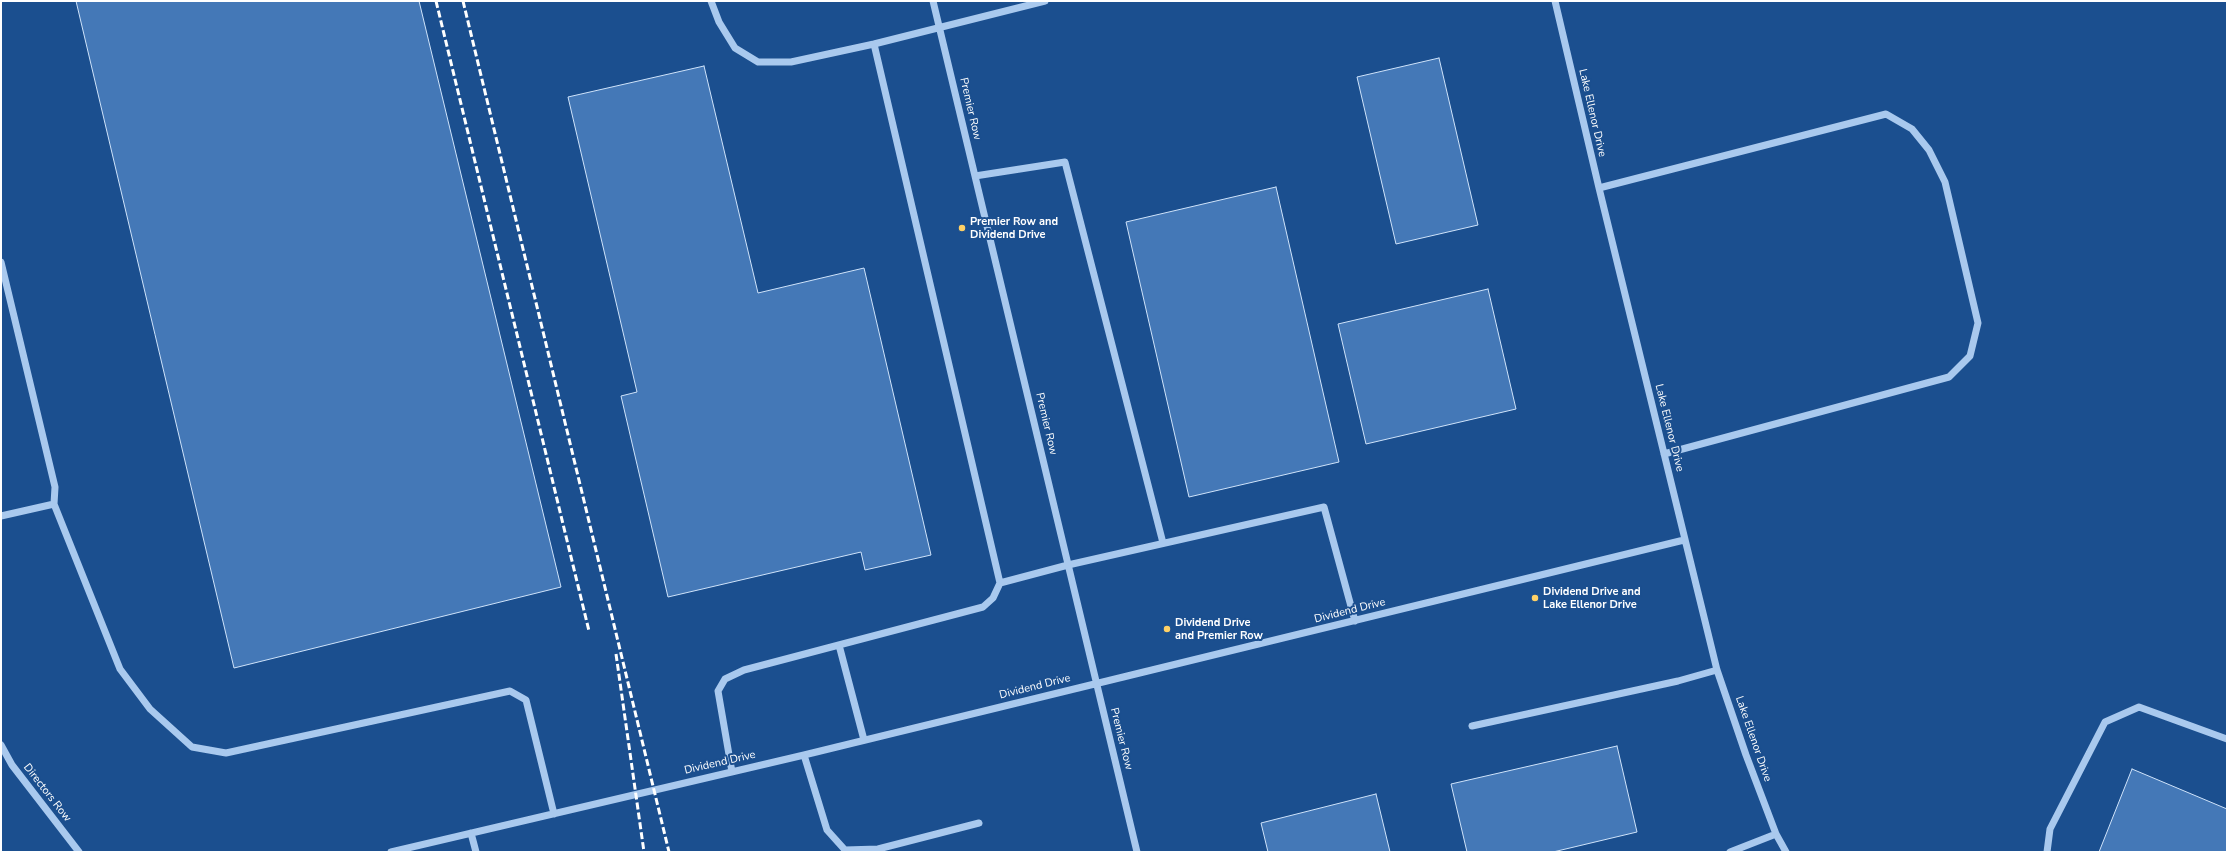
<!DOCTYPE html>
<html>
<head>
<meta charset="utf-8">
<style>
  body { margin:0 }
  #map { position:relative; width:2228px; height:853px; overflow:hidden; background:#1b4f8f; font-family:"Nunito Sans",sans-serif }
  canvas { display:block }
  .frame { position:absolute; inset:0; border:2px solid #fff; pointer-events:none }
</style>
</head>
<body>
<div id="map">
<canvas width="2228" height="853"></canvas>
<div class="frame"></div>
</div>
<script>
const ctx = document.querySelector('canvas').getContext('2d');
ctx.lineJoin = 'round';
function fillPath(path, color) { ctx.fillStyle = color; ctx.fill(path, 'evenodd'); }
const toPath = rows => new Path2D(rows.map(r => 'M' + r).join(''));
function strokePath(path, color, width, dash) { ctx.strokeStyle = color; ctx.lineWidth = width; ctx.lineCap = dash ? 'butt' : 'round'; ctx.setLineDash(dash || []); ctx.stroke(path); }
function label(font, color, halo, rows, align = 'center') {
  ctx.font = font + ' "Nunito Sans",sans-serif'; ctx.lineWidth = 4; ctx.setLineDash([]); ctx.textBaseline = 'middle'; ctx.strokeStyle = halo; ctx.fillStyle = color; for (const [text, x, y, turn = 0] of rows) {
    ctx.save(); ctx.translate(x, y); ctx.rotate((+turn || 0) * Math.PI / 180); ctx.textAlign = isNaN(turn) ? turn : align; if (halo) ctx.strokeText(text, 0, 0); ctx.fillText(text, 0, 0); ctx.restore();
  }
}
const building = toPath([
  [76,1,419,1,561,587,234,668,76,1],
  [1439,58,1478,225,1396,244,1357,77,1439,58],
  [704,66,758,293,864,268,931,555,865,570,861,552,668,597,621,396,637,392,568,97,704,66],
  [1276,187,1339,462,1189,497,1126,222,1276,187],
  [1488,289,1516,409,1366,444,1338,324,1488,289],
  [1617,746,1637,832,1553,852,1467,852,1451,784,1617,746],
  [2132,769,2227,809,2227,852,2099,852,2132,769],
  [1376,794,1390,852,1268,852,1261,823,1376,794]
]);
fillPath(building, '#4478b7');
strokePath(building, '#cfe3fa', 1);
strokePath(toPath([
  [711,1,719,22,735,48,758,62,791,62,874,44,1045,1],
  [933,1,1137,852],
  [1555,1,1599,188,1717,670,1746,755,1776,834,1786,852],
  [975,176,1065,162,1163,543],
  [1599,188,1886,114,1912,129,1929,150,1945,182,1978,323,1970,356,1949,377,1664,454],
  [1,262,55,487,54,504,120,669,150,709,192,747,226,753,510,691,526,700,554,814],
  [1,516,54,504],
  [1000,583,1068,565,1324,507,1355,621],
  [839,645,864,740],
  [1472,726,1678,681,1717,670],
  [1,745,12,765,79,852],
  [804,755,827,830,845,850,878,849,979,823],
  [732,772,718,691,725,679,744,670,983,607,993,598,1000,583,874,44],
  [471,833,476,852],
  [391,852,804,755,1684,540],
  [1730,852,1776,834],
  [2047,852,2050,829,2105,722,2139,707,2227,739]
]), '#a9c9ee', 7);
strokePath(toPath([
  [436,1,589,631],
  [463,1,669,852],
  [616,654,644,852]
]), '#fff', 3, [7, 3]);
for (const [x, y, r, color] of [
  [962,228,4,"#ffd166"],
  [1535,598,4,"#ffd166"],
  [1167,629,4,"#ffd166"]
]) { const dot = new Path2D(); dot.arc(x, y, r, 0, 2 * Math.PI); ctx.fillStyle = color; ctx.fill(dot); strokePath(dot, '#1b4f8f', 1.5); }
label('11px', '#fff', '#1b4f8f', [
  ["Premier Row",970,109,77],
  ["Lake Ellenor Drive",1592,113,77],
  ["Premier Row",1046,424,77],
  ["Lake Ellenor Drive",1669,428,76],
  ["Dividend Drive",1350,611,-14],
  ["Dividend Drive",1035,687,-14],
  ["Premier Row",1121,739,76],
  ["Lake Ellenor Drive",1753,739,71],
  ["Dividend Drive",720,763,-13],
  ["Directors Row",47,793,52]
]);
label('bold 11px', '#fff', '#1b4f8f', [
  ["Premier Row and",970,222],
  ["Dividend Drive",970,235],
  ["Dividend Drive and",1543,592],
  ["Lake Ellenor Drive",1543,605],
  ["Dividend Drive",1175,623],
  ["and Premier Row",1175,636]
], 'left');
</script>
</body>
</html>
